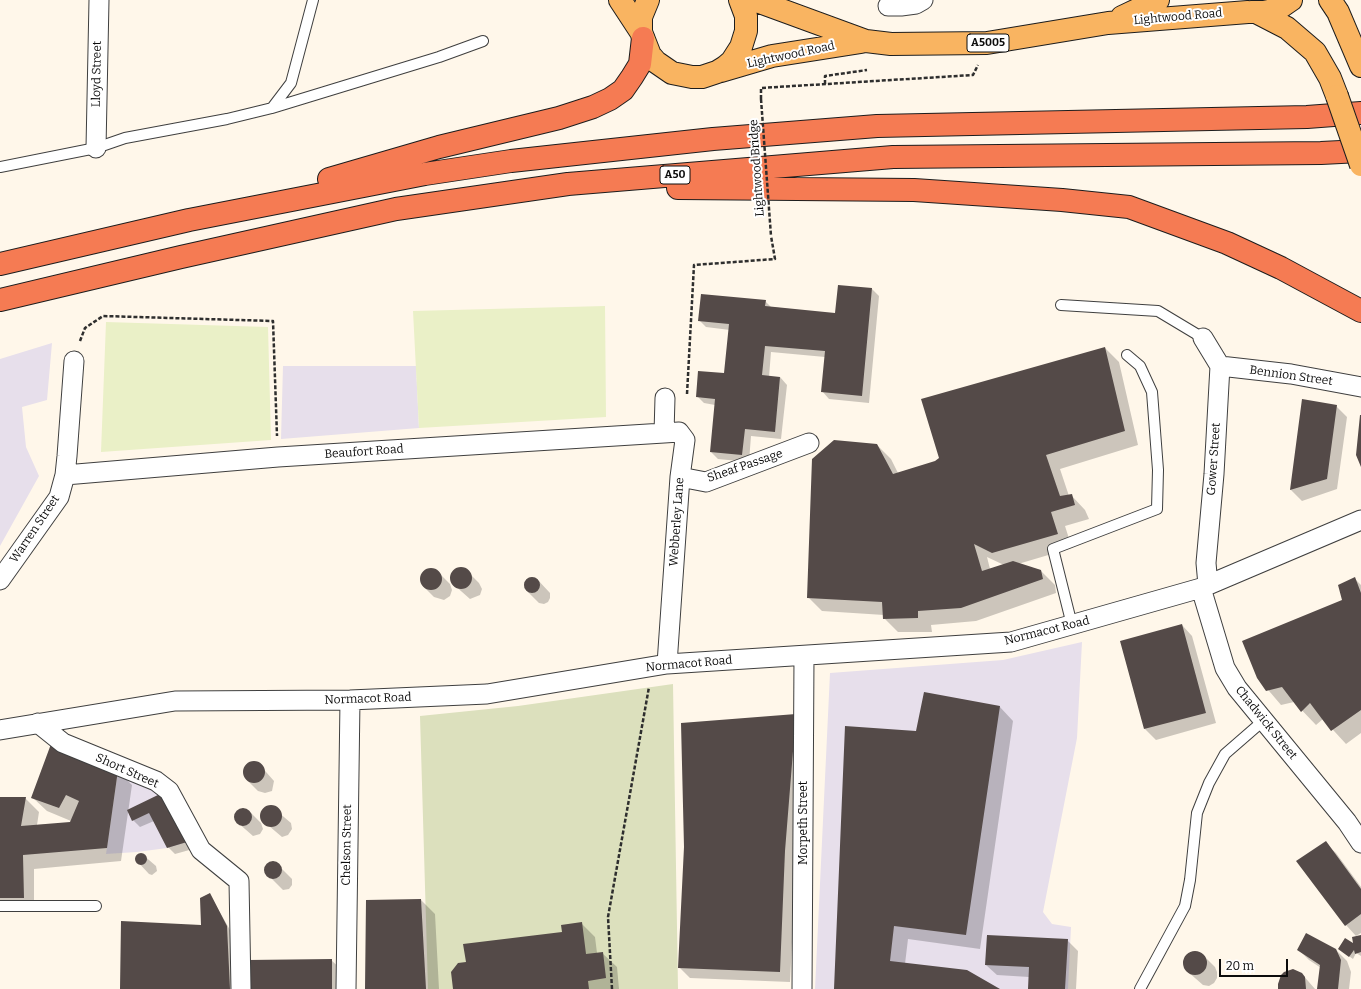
<!DOCTYPE html>
<html>
<head>
<meta charset="utf-8">
<style>
  body { margin:0 }
  #map { position:relative; width:1361px; height:989px; overflow:hidden; background:#fff7ea; font-family:Bitter,serif }
  canvas { display:block }
  .scale { position:absolute; left:1219px; top:959px; width:69px; height:18px; box-sizing:border-box; border:2px solid #0c0c0c; border-top:0; padding-left:5px; font-size:12px; line-height:14px; white-space:nowrap; color:#0c0c0c; -webkit-text-stroke:3px #fff; paint-order:stroke }
</style>
</head>
<body>
<div id="map">
<canvas width="1361" height="989"></canvas>
<div class="scale">20 m</div>
</div>
<script>
const ctx = document.querySelector('canvas').getContext('2d');
ctx.lineJoin = 'round';
function fillPath(path, color) { ctx.fillStyle = color; ctx.fill(path, 'evenodd'); }
const toPath = rows => new Path2D(rows.map(r => 'M' + r).join(''));
function strokePath(path, color, width, dash) { ctx.strokeStyle = color; ctx.lineWidth = width; ctx.lineCap = dash ? 'butt' : 'round'; ctx.setLineDash(dash || []); ctx.stroke(path); }
function label(font, color, halo, rows, align = 'center') {
  ctx.font = font + ' Bitter,serif'; ctx.lineWidth = 4; ctx.setLineDash([]); ctx.textBaseline = 'middle'; ctx.strokeStyle = halo; ctx.fillStyle = color; for (const [text, x, y, turn = 0] of rows) {
    ctx.save(); ctx.translate(x, y); ctx.rotate((+turn || 0) * Math.PI / 180); ctx.textAlign = isNaN(turn) ? turn : align; if (halo) ctx.strokeText(text, 0, 0); ctx.fillText(text, 0, 0); ctx.restore();
  }
}
fillPath(toPath([
  [52,343,47,400,22,407,26,447,39,476,0,546,0,359],
  [283,366,416,366,419,428,281,439],
  [1082,642,1077,738,1043,912,1052,924,1071,927,1068,989,815,989,830,673,1003,660],
  [118,770,160,794,187,842,167,848,137,852,106,854]
]), '#e7dfeb');
fillPath(toPath([
  [673,684,678,989,428,989,420,716,518,706]
]), '#dce0bd');
fillPath(toPath([
  [605,306,606,417,419,428,413,311],
  [106,322,268,327,271,440,101,452]
]), '#eaf0c7');
fillPath(toPath([
  [839,286,872,289,879,296,869,403,829,399,822,391,825,357,771,352,769,377,780,377,787,385,781,439,751,436,749,462,718,459,711,452,715,405,704,403,697,396,725,375,730,330,706,327,699,320,765,301,771,307,836,314],
  [1105,348,1119,362,1138,445,1060,469,1069,496,1071,495,1085,510,1089,519,1065,526,1072,548,1018,564,1040,570,1055,585,1056,593,976,621,931,625,932,632,898,632,884,618,884,615,822,611,808,597,877,445,891,459,898,473,935,462],
  [987,557,1004,565,990,569],
  [1303,400,1336,406,1347,417,1337,489,1302,501,1291,490],
  [459,568,468,572,479,583,482,589,480,595,470,599,453,584,451,578,453,572],
  [429,569,439,573,450,584,452,590,450,596,444,600,434,597,423,586,421,579,423,572],
  [531,577,536,578,550,593,550,598,548,602,544,604,539,603,524,588,524,583,527,579],
  [1354,578,1361,585,1361,733,1346,744,1323,719,1316,725,1294,702,1281,705,1258,678,1343,601],
  [1182,625,1192,636,1216,723,1156,740,1145,729,1122,642],
  [999,706,1013,721,980,949,908,939,905,964,998,989,835,989,917,732],
  [795,715,796,863,790,982,690,978,679,967],
  [252,763,259,764,274,781,272,791,265,793,258,791,247,780,244,773,246,767],
  [118,771,132,785,121,861,34,869,34,908,0,908,0,798,25,798,39,812,37,825,70,823,71,821,47,811,32,797],
  [160,795,193,849,175,854,168,847,154,821,140,827,133,820],
  [271,806,291,823,292,829,288,835,282,837,262,820,261,813,265,808],
  [242,809,250,812,261,823,263,829,260,834,253,836,237,822,235,817,237,811],
  [1325,843,1336,853,1361,887,1361,933,1356,936,1346,925],
  [142,854,156,866,157,871,152,875,149,874,136,860,137,855],
  [275,862,292,879,292,885,289,889,283,890,266,873,266,868,269,863],
  [210,895,230,930,240,941,243,989,121,989,202,926],
  [421,900,435,914,439,989,365,989],
  [581,923,595,937,597,953,602,953,617,967,619,989,454,989,467,962,563,933],
  [1361,936,1361,956,1356,953,1353,959,1343,952,1354,945],
  [1067,940,1078,951,1076,989,1029,989,1029,977,997,975,986,965],
  [1299,950,1336,950,1347,961,1351,972,1349,989,1318,989,1321,968,1309,960],
  [1192,952,1198,952,1203,955,1215,967,1217,972,1217,978,1214,983,1209,986,1203,985,1187,971,1184,966,1184,960,1187,955],
  [331,960,342,970,342,989,251,989],
  [1302,974,1315,989,1280,989]
]), '#0003');
fillPath(toPath([
  [838,285,872,288,862,396,821,392,825,351,765,346,762,375,780,377,775,432,745,429,742,455,710,452,715,399,696,397,698,371,724,373,729,324,698,321,701,294,766,300,765,306,835,313],
  [1105,347,1125,431,1046,455,1060,496,1072,494,1075,505,1051,512,1058,534,992,553,974,544,982,571,1013,561,1041,570,1043,579,961,608,918,611,918,618,883,619,882,602,807,598,812,459,834,440,877,444,893,474,935,461,939,458,921,399],
  [1302,399,1337,405,1327,479,1290,490],
  [1360,415,1361,415,1361,467,1356,455],
  '450 578a11 11 0 1 1 22 0a11 11 0 1 1-22 0Z',
  '420 579a11 11 0 1 1 22 0a11 11 0 1 1-22 0Z',
  '524 585a8 8 0 1 1 16 0a8 8 0 1 1-16 0Z',
  [1355,577,1361,593,1361,710,1331,731,1310,703,1301,712,1282,687,1266,691,1257,678,1242,641,1342,600,1338,585],
  [1182,624,1206,713,1144,729,1120,641],
  [924,692,1000,706,966,935,894,926,890,961,967,970,1000,989,834,989,845,726,916,731],
  [796,714,785,851,780,972,678,968,684,847,681,723],
  [51,744,118,770,107,848,23,855,24,898,0,898,0,797,26,797,21,826,70,822,79,801,66,795,59,808,31,798],
  '243 772a11 11 0 1 1 22 0a11 11 0 1 1-22 0Z',
  [160,794,187,842,167,848,149,813,132,821,127,810],
  '260 816a11 11 0 1 1 22 0a11 11 0 1 1-22 0Z',
  '234 817a9 9 0 1 1 18 0a9 9 0 1 1-18 0Z',
  [1326,841,1361,889,1361,914,1345,926,1296,861],
  '135 859a6 6 0 1 1 12 0a6 6 0 1 1-12 0Z',
  '264 870a9 9 0 1 1 18 0a9 9 0 1 1-18 0Z',
  [210,893,227,926,230,989,120,989,121,921,201,925,200,898],
  [421,899,426,989,365,989,366,900],
  [582,922,586,954,603,952,606,978,588,981,589,989,453,989,451,972,458,963,466,962,463,944,562,932,561,925],
  [1306,933,1336,949,1341,960,1338,989,1317,989,1320,965,1297,950],
  [987,935,1068,939,1065,989,1028,989,1029,967,985,965],
  [1361,935,1361,952,1355,954,1354,950,1349,957,1338,949,1345,938,1353,943,1352,937],
  '1183 963a12 12 0 1 1 24 0a12 12 0 1 1-24 0Z',
  [332,959,332,989,250,989,248,960],
  [1293,969,1302,973,1305,977,1306,989,1278,989,1278,984,1281,975,1284,972]
]), '#544a48');
const lane = toPath([
  [272,108,439,57,483,41],
  [0,167,96,148,125,138,227,119,272,108,291,83,313,0],
  [1061,305,1158,311,1203,338],
  [1072,625,1053,549,1157,509,1158,470,1152,392,1140,366,1127,355],
  [0,906,96,906],
  [1140,989,1185,906,1190,880,1197,813,1209,783,1225,754,1263,721]
]);
const street = toPath([
  [888,6,901,6,916,4,923,0],
  [96,148,99,0],
  [1203,338,1220,366,1214,474,1206,563,1208,585],
  [1220,366,1291,374,1361,387],
  [665,398,664,433,679,432,685,440,680,477,667,664],
  [65,475,278,457,664,433],
  [680,477,706,482,809,443],
  [0,580,59,497,65,475,67,456,74,361],
  [1201,588,1225,668,1237,688,1347,822,1361,843],
  [38,723,63,743,156,781,169,791,201,850,239,881,241,989],
  [0,730,175,701,350,700,487,694,667,664,1011,642,1201,588,1361,520],
  [346,989,350,700],
  [802,989,804,657]
]);
const primary = toPath([
  [620,0,641,32],
  [648,0,641,17,641,32,650,55,656,62,672,73,692,77,702,77,717,72,725,67,732,61,741,47,746,31,746,16,740,0],
  [754,0,866,41,891,44,987,43,1108,23,1248,12],
  [1330,0,1338,12,1361,66],
  [1251,12,1264,12,1278,9,1291,0],
  [1256,12,1287,28,1315,52,1330,78,1337,96],
  [1122,17,1158,0],
  [721,71,772,56,861,42]
]);
const highway = toPath([
  [329,179,439,147,559,118,593,107,610,99,623,90,632,77,640,64,643,38],
  [678,188,914,190,1062,200,1129,207,1227,243,1281,268,1361,311],
  [0,264,189,220,425,174,511,161,713,139,877,126,1307,117,1361,113],
  [0,300,181,257,396,209,568,184,893,157,1321,153,1361,151]
]);
strokePath(lane, '#3f3f3f', 12);
strokePath(street, '#3f3f3f', 21);
strokePath(primary, '#1d1d1d', 24);
strokePath(highway, '#1d1d1d', 24);
strokePath(toPath([
  [825,84,825,76,867,70],
  [761,99,761,88,973,75,978,65],
  [80,341,85,328,103,316,273,321,277,436],
  [687,394,694,265,775,259,771,236],
  [612,989,608,917,649,687]
]), '#2e2e2e', 2.5, [4, 2]);
strokePath(lane, '#fff', 10);
strokePath(street, '#fff', 19);
strokePath(primary, '#f9b461', 22);
strokePath(highway, '#f57b53', 22);
const primaryBridge = toPath([
  [1337,96,1361,165]
]);
strokePath(primaryBridge, '#1d1d1d', 24, []);
strokePath(toPath([
  [761,99,771,236]
]), '#2e2e2e', 2.5, [4, 2]);
strokePath(primaryBridge, '#f9b461', 22);
for (const [x, y, w] of [
  [988,43,42],
  [675,175,30]
]) { const box = new Path2D(); box.roundRect(x - w / 2, y - 9, w, 18, 3); ctx.fillStyle = '#fff'; ctx.fill(box); strokePath(box, '#0c0c0c', 1); }
label('bold 11px', '#0c0c0c', null, [
  ["A5005",988,43],
  ["A50",675,175]
]);
label('12px', '#0c0c0c', '#fff', [
  ["Lightwood Road",1178,17,-5],
  ["Lightwood Road",791,55,-12],
  ["Lloyd Street",97,74,-89],
  ["Lightwood Bridge",757,168,-94],
  ["Bennion Street",1291,376,8],
  ["Beaufort Road",364,452,-4],
  ["Gower Street",1214,459,-86],
  ["Sheaf Passage",745,466,-19],
  ["Webberley Lane",677,522,-86],
  ["Warren Street",35,529,-56],
  ["Normacot Road",1047,631,-14],
  ["Normacot Road",689,664,-5],
  ["Normacot Road",368,699,-2],
  ["Chadwick Street",1266,723,51],
  ["Short Street",127,771,24],
  ["Morpeth Street",804,823,-90],
  ["Chelson Street",347,845,-89]
]);
</script>
</body>
</html>
